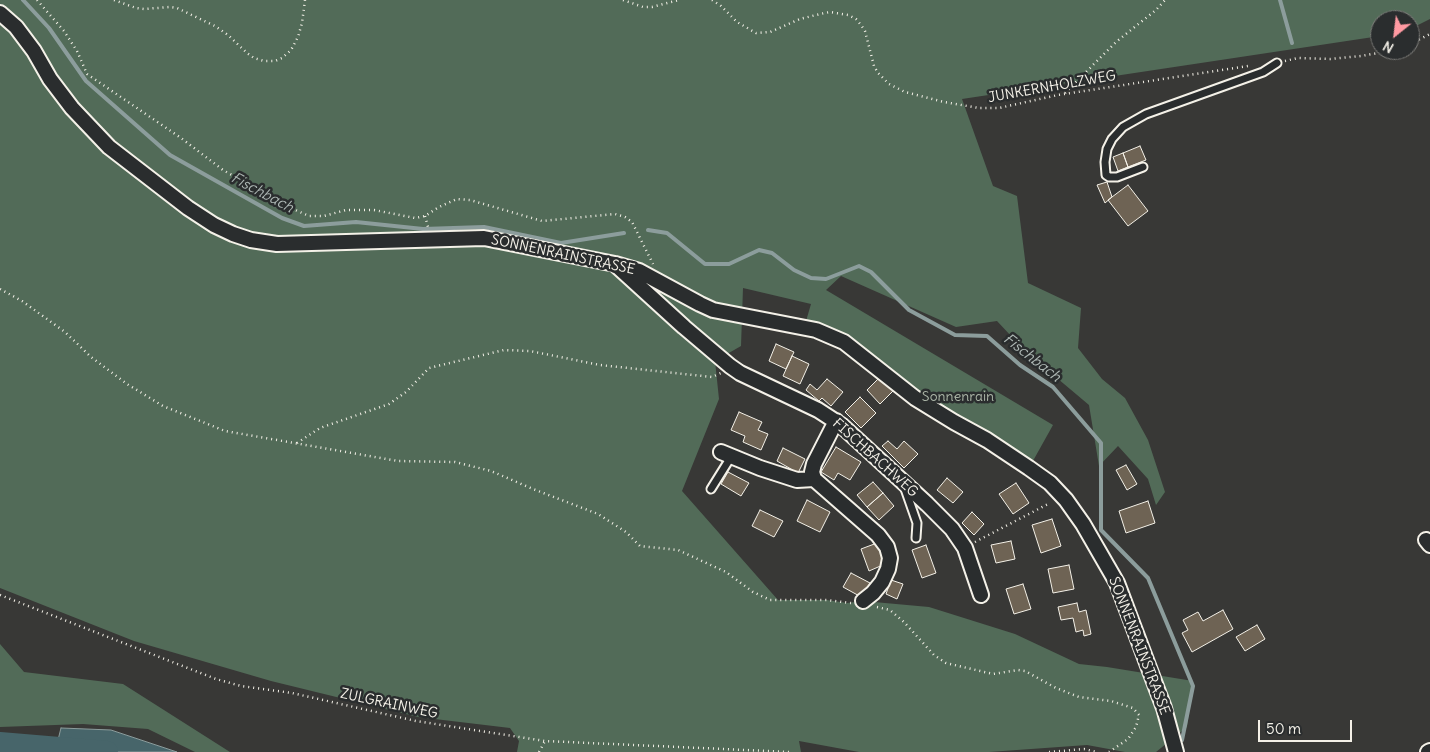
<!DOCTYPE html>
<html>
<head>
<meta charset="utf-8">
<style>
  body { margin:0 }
  #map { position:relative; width:1430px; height:752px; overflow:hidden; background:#383836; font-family:Delius,sans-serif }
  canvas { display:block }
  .north { position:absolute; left:1370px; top:10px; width:50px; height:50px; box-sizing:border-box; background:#2a2d2e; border:1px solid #7b7b78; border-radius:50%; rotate:209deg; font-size:14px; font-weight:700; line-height:20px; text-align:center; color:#f4f1e8 }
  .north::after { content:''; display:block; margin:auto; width:18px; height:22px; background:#ff9aa2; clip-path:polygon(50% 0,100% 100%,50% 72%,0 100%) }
  .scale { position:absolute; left:1258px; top:720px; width:94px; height:22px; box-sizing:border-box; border:2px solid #f4f1e8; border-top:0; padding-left:6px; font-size:15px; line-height:18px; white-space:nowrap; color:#f4f1e8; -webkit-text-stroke:4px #2a2d2e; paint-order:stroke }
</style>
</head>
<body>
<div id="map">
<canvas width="1430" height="752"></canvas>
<div class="north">N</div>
<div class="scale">50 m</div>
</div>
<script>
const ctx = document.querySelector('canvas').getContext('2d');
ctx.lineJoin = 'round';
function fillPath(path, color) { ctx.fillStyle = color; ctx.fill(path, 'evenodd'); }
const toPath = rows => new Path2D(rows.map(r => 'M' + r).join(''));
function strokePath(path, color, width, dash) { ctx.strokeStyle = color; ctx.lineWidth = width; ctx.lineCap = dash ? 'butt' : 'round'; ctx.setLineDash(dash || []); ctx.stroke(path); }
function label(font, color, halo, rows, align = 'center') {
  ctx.font = font + ' Delius,sans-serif'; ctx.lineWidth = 5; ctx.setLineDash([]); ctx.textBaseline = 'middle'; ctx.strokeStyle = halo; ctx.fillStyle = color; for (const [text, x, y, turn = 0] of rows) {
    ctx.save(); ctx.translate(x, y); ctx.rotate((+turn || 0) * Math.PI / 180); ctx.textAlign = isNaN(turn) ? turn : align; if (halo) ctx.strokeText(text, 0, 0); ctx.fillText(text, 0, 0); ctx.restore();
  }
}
fillPath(toPath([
  [0,0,1430,0,1430,19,1410,29,1410,20,1380,20,1380,36,962,99,993,186,1017,196,1028,283,1081,308,1078,348,1102,379,1125,398,1148,440,1165,492,1156,505,1148,479,1118,446,1099,466,1089,405,1026,352,997,321,956,327,841,276,826,290,1053,425,1029,468,854,349,804,328,811,304,743,288,741,346,715,361,719,399,682,491,778,600,827,600,847,603,863,601,929,607,1015,634,1079,664,1107,667,1193,681,1187,727,1156,752,1125,752,1087,745,989,752,859,752,799,741,801,752,517,752,519,741,510,728,418,717,271,681,134,641,0,588],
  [0,644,24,672,123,684,230,752,195,752,148,729,83,724,0,727]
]), '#526b58');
const water = toPath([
  [61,728,111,730,177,752,55,752,61,728]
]);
fillPath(water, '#47656a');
strokePath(water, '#8c9d9c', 1);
strokePath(toPath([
  [23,0,49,28,86,81,170,155,282,218,304,226,356,222,423,229,484,227,561,243,624,233],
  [1280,0,1292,43],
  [648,230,667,233,705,264,729,264,759,250,772,253,794,270,811,278,826,279,859,266,871,272,909,310,955,335,987,336,1020,365,1053,387,1101,443,1101,530,1148,578,1193,686,1182,740]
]), '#8c9d9c', 4);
strokePath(toPath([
  [0,743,107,752]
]), '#47656a', 22);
const building = toPath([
  [1140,146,1146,160,1128,167,1123,153,1140,146],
  [1123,153,1128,167,1118,171,1113,157,1123,153],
  [1107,182,1112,197,1105,203,1097,185,1107,182],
  [1128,185,1148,211,1128,226,1108,200,1128,185],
  [776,344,794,352,786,369,769,361,776,344],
  [792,356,809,364,800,384,783,376,792,356],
  [880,377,893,391,880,404,867,390,880,377],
  [827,379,843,392,831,406,822,398,819,401,806,390,810,384,817,390,827,379],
  [860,397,876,413,861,428,845,412,860,397],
  [739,412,762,422,758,430,768,434,761,450,743,442,745,436,731,430,739,412],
  [888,441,897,449,904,441,918,454,904,468,882,446,888,441],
  [836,447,861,462,850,480,838,473,834,480,821,472,836,447],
  [783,448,805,459,798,473,777,461,783,448],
  [1126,465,1137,484,1127,490,1116,470,1126,465],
  [728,472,749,483,741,496,721,484,728,472],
  [947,478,963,492,953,503,937,490,947,478],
  [873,482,883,493,867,507,857,495,873,482],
  [1016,483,1029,503,1013,514,999,494,1016,483],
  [883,493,894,506,879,520,867,507,883,493],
  [807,500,830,512,820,532,797,521,807,500],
  [1148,501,1155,523,1126,533,1119,511,1148,501],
  [760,510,783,521,774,537,752,526,760,510],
  [972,512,984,524,974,535,962,523,972,512],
  [1052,519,1061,546,1041,553,1032,525,1052,519],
  [1011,541,1015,559,996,563,991,545,1011,541],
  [877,543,885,564,869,571,861,549,877,543],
  [926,545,936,573,922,578,912,550,926,545],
  [1069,565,1074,589,1053,593,1048,569,1069,565],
  [851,573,870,583,863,598,843,587,851,573],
  [891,580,903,584,897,599,886,594,891,580],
  [1023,584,1031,609,1014,614,1006,589,1023,584],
  [1077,603,1079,612,1086,610,1091,634,1084,636,1083,630,1076,632,1073,618,1061,620,1058,607,1077,603],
  [1223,610,1233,629,1192,652,1182,633,1188,630,1183,620,1198,612,1203,621,1223,610],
  [1257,625,1265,639,1245,651,1236,637,1257,625]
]);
fillPath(building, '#6e6354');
strokePath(building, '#f4f1e8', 1);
const service = toPath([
  [1143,167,1117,177,1109,177,1106,175,1105,162,1107,149,1112,139,1123,127,1146,114,1263,72,1277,63],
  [904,486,917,523,916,538],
  [711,489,731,457]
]);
const minor = toPath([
  [0,13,16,27,34,51,50,79,72,108,109,147,188,208,214,225,233,234,251,240,277,244,484,238,615,264,639,271,700,304,713,310,816,330,844,342,915,398,954,422,987,440,1029,468,1050,483,1066,500,1083,524,1117,583,1164,708,1176,752],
  [617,266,684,327,730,366,740,373,818,410,841,425,927,504,952,529,965,548,981,595],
  [836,421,814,464,812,472,814,479,878,535,887,547,890,558,888,569,882,582,873,593,863,601],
  [721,452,760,468,797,480,814,479],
  [1426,540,1430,545],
  [1428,752,1430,751]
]);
strokePath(service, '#f4f1e8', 11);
strokePath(minor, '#f4f1e8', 18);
strokePath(toPath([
  [37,0,64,31,77,51,87,74,181,138,223,170,284,205,309,216,324,216,346,210,374,210,415,218,425,216,439,207,457,199,470,200,542,221,615,214,625,217,632,222,653,264],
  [114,0,136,8,144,9,170,7,177,8,215,26,228,35,247,53,254,58,264,61,275,61,282,58,291,50,298,37,302,23,305,0],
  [623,0,643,7,652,7,679,0],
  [712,0,721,6,737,22,756,33,770,32,800,19,820,14,830,12,848,15,856,19,861,25,865,31,874,66,878,73,889,84,905,92,944,102,979,108,999,108,1058,95,1248,66],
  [1410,44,1430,34],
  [1285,61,1298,58,1330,59,1361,56,1395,50],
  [1065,93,1116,42,1156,10,1165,0],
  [425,216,428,227],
  [0,289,22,301,65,332,91,357,127,384,163,406,225,431,398,461,455,462,491,471,533,489,598,514,626,532,640,546,678,550,726,572,753,592,770,600,827,600,851,603],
  [297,443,320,428,389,404,406,392,429,368,504,350,530,351,600,365,712,377,721,373],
  [975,542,1050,503],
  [0,595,216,679,241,686,292,693,416,721,545,741,790,752],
  [877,607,890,610,904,622,934,655,946,663,993,674,1018,670,1025,671,1056,688,1079,697,1111,701,1133,708,1139,715,1136,727,1128,739,1109,752],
  [539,752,545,741],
  [1049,752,1084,749,1097,752]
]), '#f4f1e8', 2.5, [1, 4]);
strokePath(service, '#2a2d2e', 7);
strokePath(minor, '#2a2d2e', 14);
label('14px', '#f4f1e8', '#2a2d2e', [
  ["JUNKERNHOLZWEG",1052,87,-10],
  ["SONNENRAINSTRASSE",563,255,12],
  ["FISCHBACHWEG",875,458,42],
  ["SONNENRAINSTRASSE",1139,646,69],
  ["ZULGRAINWEG",389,704,12]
]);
label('14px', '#abb5a7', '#2a2d2e', [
  ["Sonnenrain",958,397]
]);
label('italic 15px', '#afb9b6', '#2a2d2e', [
  ["Fischbach",262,193,28],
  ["Fischbach",1032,358,38]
]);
</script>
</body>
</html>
